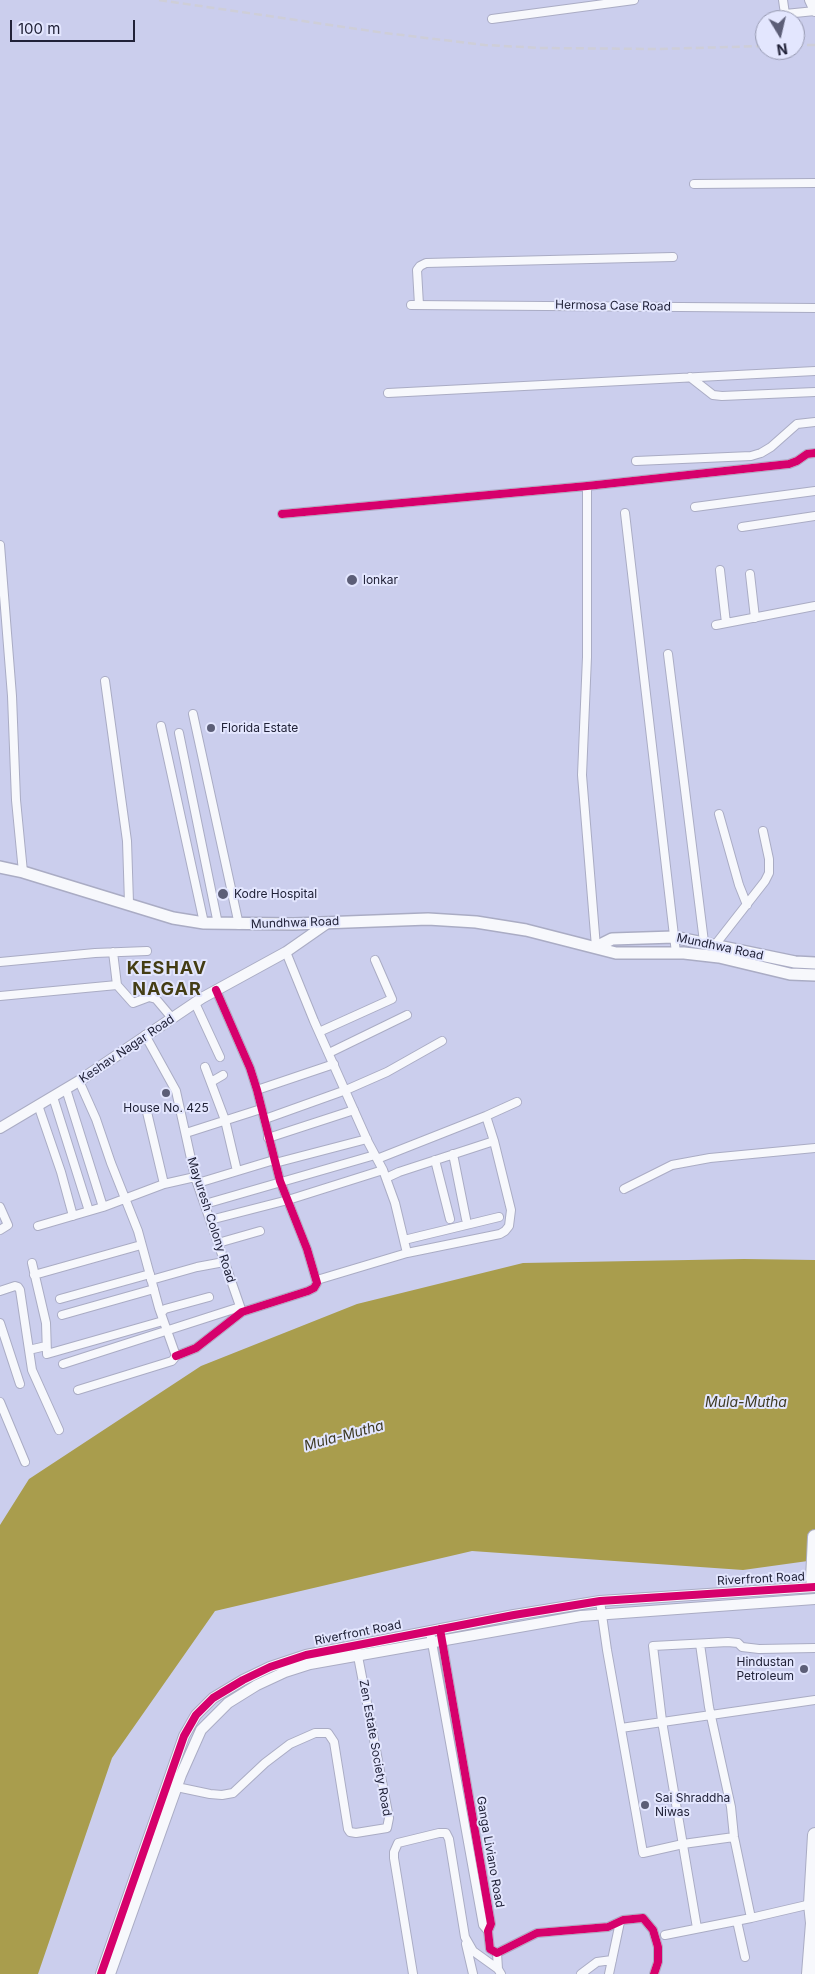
<!DOCTYPE html>
<html>
<head>
<meta charset="utf-8">
<style>
  body { margin:0 }
  #map { position:relative; width:815px; height:1974px; overflow:hidden; background:#cbceed; font-family:Inter,sans-serif }
  canvas { display:block }
  .north { position:absolute; left:755px; top:10px; width:50px; height:50px; box-sizing:border-box; background:#e3e6fe; border:1px solid #9598af; border-radius:50%; rotate:171deg; font-size:14px; font-weight:700; line-height:20px; text-align:center; color:#212238 }
  .north::after { content:''; display:block; margin:auto; width:18px; height:22px; background:#5c5e77; clip-path:polygon(50% 0,100% 100%,50% 72%,0 100%) }
  .scale { position:absolute; left:10px; top:20px; width:125px; height:22px; box-sizing:border-box; border:2px solid #212238; border-top:0; padding-left:6px; font-size:15px; line-height:18px; white-space:nowrap; color:#212238; -webkit-text-stroke:4px #e3e6fe; paint-order:stroke }
</style>
</head>
<body>
<div id="map">
<canvas width="815" height="1974"></canvas>
<div class="north">N</div>
<div class="scale">100 m</div>
</div>
<script>
const ctx = document.querySelector('canvas').getContext('2d');
ctx.lineJoin = 'round';
function fillPath(path, color) { ctx.fillStyle = color; ctx.fill(path, 'evenodd'); }
const toPath = rows => new Path2D(rows.map(r => 'M' + r).join(''));
function strokePath(path, color, width, dash) { ctx.strokeStyle = color; ctx.lineWidth = width; ctx.lineCap = dash ? 'butt' : 'round'; ctx.setLineDash(dash || []); ctx.stroke(path); }
function label(font, color, halo, rows, align = 'center') {
  ctx.font = font + ' Inter,sans-serif'; ctx.lineWidth = 4; ctx.setLineDash([]); ctx.textBaseline = 'middle'; ctx.strokeStyle = halo; ctx.fillStyle = color; for (const [text, x, y, turn = 0] of rows) {
    ctx.save(); ctx.translate(x, y); ctx.rotate((+turn || 0) * Math.PI / 180); ctx.textAlign = isNaN(turn) ? turn : align; if (halo) ctx.strokeText(text, 0, 0); ctx.fillText(text, 0, 0); ctx.restore();
  }
}
fillPath(toPath([
  [744,1259,815,1260,815,1560,743,1570,472,1551,215,1611,112,1758,38,1974,0,1974,0,1525,29,1479,201,1366,357,1304,523,1263]
]), '#a99d4d');
const street = toPath([
  [783,0,785,14,815,11],
  [492,19,634,0],
  [694,184,815,183],
  [411,305,815,308],
  [419,305,417,270,420,266,426,263,673,257],
  [690,377,713,395,722,396,815,392],
  [388,393,815,371],
  [636,461,751,456,761,453,771,447,797,424,815,422],
  [587,486,587,657,582,775,596,947],
  [695,507,815,491],
  [625,513,676,953],
  [282,514,587,486,789,464,797,461,807,454,815,453],
  [742,527,815,516],
  [0,545,12,696,16,800,23,872],
  [720,570,726,623],
  [750,574,755,618],
  [716,625,815,606],
  [668,654,704,942],
  [105,681,127,841,129,903],
  [193,714,239,925],
  [161,726,204,923],
  [179,733,218,924],
  [719,814,739,885,747,905],
  [715,945,765,881,769,873,769,859,763,831],
  [113,952,117,985],
  [286,952,314,1021,368,1142,383,1170,395,1203,407,1253],
  [0,962,95,953,147,951],
  [0,996,117,985,133,1003,149,997,156,999,172,1018],
  [195,1003,220,1057],
  [319,1032,392,999,375,960],
  [145,1035,176,1091,195,1177,242,1312],
  [329,1053,407,1015],
  [205,1067,225,1120,237,1171],
  [211,1082,223,1075],
  [66,1089,103,1207],
  [257,1090,334,1064],
  [53,1097,89,1211],
  [38,1105,61,1172,73,1216],
  [147,1112,164,1184],
  [265,1119,346,1090,387,1072,442,1041],
  [186,1133,261,1109],
  [268,1138,354,1110],
  [453,1154,466,1219],
  [377,1159,486,1116,517,1102],
  [435,1160,450,1219],
  [275,1163,367,1139],
  [386,1178,399,1172,494,1141],
  [198,1183,274,1160],
  [624,1189,672,1165,710,1158,815,1148],
  [205,1204,375,1155],
  [0,1207,8,1225,0,1230],
  [210,1220,288,1200,383,1170],
  [38,1226,103,1207,164,1184,195,1177],
  [404,1240,499,1217],
  [218,1243,260,1231],
  [32,1263,46,1323,47,1354,163,1321],
  [34,1275,141,1245],
  [151,1280,197,1267,224,1262],
  [317,1280,407,1253,500,1234,505,1231,509,1226,511,1210,494,1141,486,1116],
  [0,1291,15,1286,18,1287,20,1290,32,1370,59,1430],
  [60,1299,150,1274],
  [161,1313,165,1309,209,1297],
  [62,1315,154,1289],
  [0,1323,20,1384],
  [33,1349,46,1346],
  [176,1356,196,1348,242,1312,308,1291,314,1288,317,1283,307,1249,280,1181,257,1090,250,1068,216,990],
  [63,1364,240,1307],
  [78,1390,172,1361,176,1356,159,1308,138,1231,111,1163,96,1119,79,1081],
  [0,1402,25,1462],
  [600,1601,607,1650,643,1853,683,1844,734,1837],
  [440,1629,491,1924,488,1931,490,1949,497,1953,537,1933,608,1927,623,1920,643,1918,653,1930,658,1947,658,1962,654,1974],
  [431,1637,483,1925,488,1931],
  [700,1644,709,1707,731,1807,734,1837,751,1918],
  [621,1728,815,1700],
  [172,1786,210,1794,222,1795,233,1793,265,1763,290,1744,315,1733,328,1733,334,1742,348,1829,350,1832,356,1833,387,1828,389,1818,357,1651],
  [737,1921,745,1957],
  [697,1928,662,1721,653,1646,728,1642,738,1643,742,1647,759,1649,815,1648],
  [665,1935,751,1918,811,1904],
  [466,1944,473,1974],
  [497,1953,498,1969,501,1974],
  [413,1974,394,1858,394,1852,398,1843,439,1833,446,1833,449,1839,465,1937,473,1951,498,1969],
  [581,1974,597,1962,612,1960],
  [609,1974,620,1922]
]);
const secondary = toPath([
  [810,0,815,11],
  [0,1128,79,1081,202,998,286,952,329,922],
  [101,1974,184,1736,196,1715,213,1698,243,1680,270,1667,306,1655,514,1615,600,1601,815,1587],
  [110,1974,181,1775,201,1730,228,1703,257,1685,285,1672,310,1664,581,1616,815,1599]
]);
const primary = toPath([
  [0,867,23,872,173,918,204,923,294,924,428,919,476,922,526,930,616,953,684,953,719,957,790,974,815,975],
  [596,947,612,939,674,937,795,962,815,963]
]);
const highway = toPath([
  [815,1537,813,1579,815,1585],
  [809,1974,813,1923,811,1904,815,1835]
]);
strokePath(street, '#aaacc4', 10);
strokePath(secondary, '#aaacc4', 12);
strokePath(primary, '#aaacc4', 14);
strokePath(highway, '#aaacc4', 16);
strokePath(street, '#f7f8fc', 8);
strokePath(secondary, '#f7f8fc', 10);
strokePath(primary, '#f7f8fc', 11);
strokePath(highway, '#f7f8fc', 14);
strokePath(toPath([
  [159,0,385,33,485,45,542,48,658,49,765,46],
  [795,45,815,45]
]), '#ceced8', 2.5, [8, 4]);
strokePath(toPath([
  [282,514,587,486,789,464,797,461,807,454,815,453],
  [176,1356,196,1348,242,1312,308,1291,314,1288,317,1283,307,1249,280,1181,257,1090,250,1068,216,990],
  [440,1629,491,1924,488,1931,490,1949,497,1953,537,1933,608,1927,623,1920,643,1918,653,1930,658,1947,658,1962,654,1974],
  [101,1974,184,1736,196,1715,213,1698,243,1680,270,1667,306,1655,514,1615,600,1601,815,1587]
]), '#d6006c', 8);
for (const [x, y, r, color] of [
  [352,580,6,"#5c5e77"],
  [211,728,5,"#5c5e77"],
  [223,894,6,"#5c5e77"],
  [166,1093,5,"#5c5e77"],
  [804,1669,5,"#5c5e77"],
  [645,1805,5,"#5c5e77"]
]) { const dot = new Path2D(); dot.arc(x, y, r, 0, 2 * Math.PI); ctx.fillStyle = color; ctx.fill(dot); strokePath(dot, '#e3e6fe', 2); }
label('12px', '#212238', '#e3e6fe', [
  ["Hermosa Case Road",613,306,1],
  ["Mundhwa Road",295,923,-2],
  ["Mundhwa Road",720,947,12],
  ["Keshav Nagar Road",127,1049,-34],
  ["Mayuresh Colony Road",211,1220,72],
  ["Riverfront Road",761,1579,-3],
  ["Riverfront Road",358,1633,-11],
  ["Zen Estate Society Road",375,1748,80],
  ["Ganga Liviano Road",490,1852,80]
]);
label('12px', '#212238', '#e3e6fe', [
  ["lonkar",363,580],
  ["Florida Estate",221,728],
  ["Kodre Hospital",234,894],
  ["House No. 425",166,1108,"center"],
  ["Hindustan",794,1662,"right"],
  ["Petroleum",794,1676,"right"],
  ["Sai Shraddha",655,1798],
  ["Niwas",655,1812]
], 'left');
label('italic 14px', '#3f3b24', '#e3e6fe', [
  ["Mula-Mutha",746,1403],
  ["Mula-Mutha",344,1436,-15]
]);
ctx.letterSpacing = '1px';
label('bold 18px', '#443d14', '#e3e6fe', [
  ["KESHAV",167,969],
  ["NAGAR",167,990]
]);
ctx.letterSpacing = '0px';
</script>
</body>
</html>
